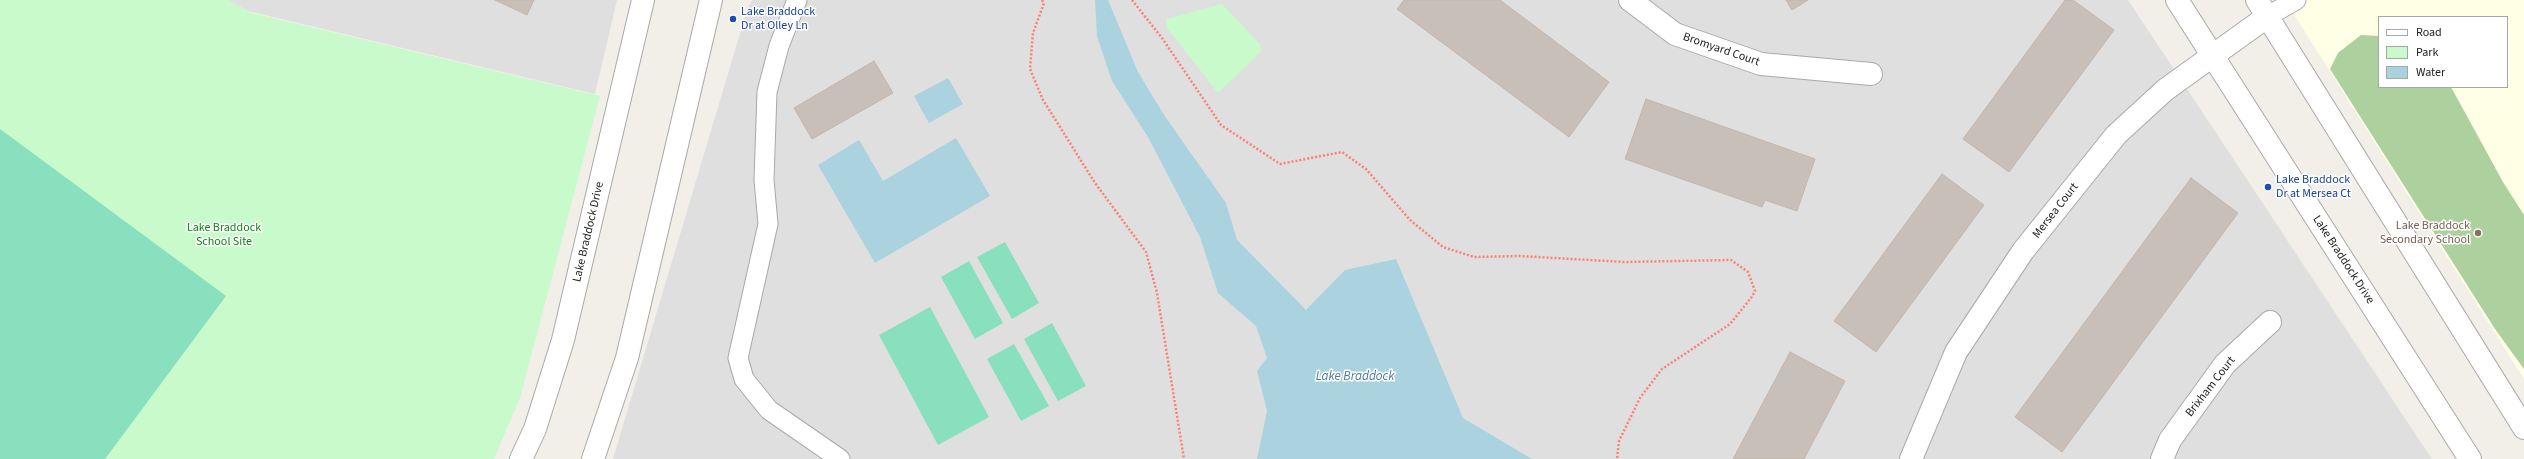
<!DOCTYPE html>
<html>
<head>
<meta charset="utf-8">
<style>
  body { margin:0 }
  #map { position:relative; width:2524px; height:459px; overflow:hidden; background:#f2efe9; font-family:"Source Sans 3",sans-serif }
  canvas { display:block }
  .legend { position:absolute; left:2378px; top:16px; width:130px; height:72px; box-sizing:border-box; background:#fff; border:1px solid #a7a7a7; margin:0; padding:5px 7px; list-style:none; font-size:12px; color:#222 }
  .legend li { display:flex; align-items:center; gap:8px; height:20px }
  .legend b { width:20px; border:1px solid #a7a7a7 }
</style>
</head>
<body>
<div id="map">
<canvas width="2524" height="459"></canvas>
<ul class="legend">
<li><b style="height:5px;background:#fff"></b>Road</li>
<li><b style="height:11px;background:#c8facc"></b>Park</li>
<li><b style="height:11px;background:#aad3df"></b>Water</li>
</ul>
</div>
<script>
const ctx = document.querySelector('canvas').getContext('2d');
ctx.lineJoin = 'round';
function fillPath(path, color) { ctx.fillStyle = color; ctx.fill(path, 'evenodd'); }
const toPath = rows => new Path2D(rows.map(r => 'M' + r).join(''));
function strokePath(path, color, width, dash) { ctx.strokeStyle = color; ctx.lineWidth = width; ctx.lineCap = dash ? 'butt' : 'round'; ctx.setLineDash(dash || []); ctx.stroke(path); }
function label(font, color, halo, rows, align = 'center') {
  ctx.font = font + ' "Source Sans 3",sans-serif'; ctx.lineWidth = 3; ctx.setLineDash([]); ctx.textBaseline = 'middle'; ctx.strokeStyle = halo; ctx.fillStyle = color; for (const [text, x, y, turn = 0] of rows) {
    ctx.save(); ctx.translate(x, y); ctx.rotate((+turn || 0) * Math.PI / 180); ctx.textAlign = isNaN(turn) ? turn : align; if (halo) ctx.strokeText(text, 0, 0); ctx.fillText(text, 0, 0); ctx.restore();
  }
}
fillPath(toPath([
  [227,0,617,0,595,94,248,11],
  [752,0,2128,0,2432,459,613,459,747,10]
]), '#e0dfdf');
fillPath(toPath([
  [2285,0,2524,0,2524,379],
  [2379,17,2507,17,2507,87,2379,87]
]), '#ffffe5');
fillPath(toPath([
  [2361,35,2379,36,2379,87,2451,87,2503,182,2524,215,2524,369,2495,329,2330,69,2338,53]
]), '#add19e');
fillPath(toPath([
  [0,0,228,0,252,13,600,96,520,398,494,459,0,459],
  [1222,4,1260,44,1261,52,1218,93,1167,28,1166,19]
]), '#c8facc');
fillPath(toPath([
  [0,129,226,296,105,459,0,459],
  [1005,242,1039,303,1012,319,977,257],
  [969,261,1003,323,975,339,941,277],
  [930,307,989,417,938,445,879,335],
  [1052,323,1086,386,1058,401,1024,339],
  [1014,344,1049,406,1021,421,987,359]
]), '#88e0be');
fillPath(toPath([
  [1095,0,1108,0,1138,72,1164,115,1226,203,1237,240,1306,310,1345,270,1396,259,1463,418,1532,459,1257,459,1267,411,1257,371,1267,358,1256,326,1218,293,1200,237,1148,137,1112,81,1097,36],
  [948,78,963,104,929,123,914,96],
  [956,138,990,196,875,263,818,165,859,140,883,181]
]), '#aad3df');
const building = toPath([
  [495,0,534,0,527,15,495,0],
  [1404,0,1500,0,1609,82,1569,137,1397,9,1404,0],
  [1786,0,1808,0,1792,10,1786,0],
  [2065,0,2073,0,2114,30,2009,172,1963,139,2065,0],
  [874,61,893,93,812,139,794,108,874,61],
  [1646,99,1815,159,1797,211,1765,200,1762,207,1625,159,1646,99],
  [1942,174,1984,205,1876,352,1834,321,1942,174],
  [2191,178,2238,213,2062,452,2015,417,2191,178],
  [1790,352,1845,381,1804,459,1733,459,1790,352]
]);
fillPath(building, '#c7bfb8');
strokePath(building, '#c4b6ab', 1);
const service = toPath([
  [797,0,779,46,767,92,764,180,768,224,738,358,744,379,769,410,840,459],
  [2268,16,2296,0]
]);
const minor = toPath([
  [1630,0,1675,34,1761,64,1871,74],
  [1911,459,1956,352,2023,251,2116,135,2165,90,2268,16],
  [2162,459,2170,440,2225,364,2270,322]
]);
const tertiary = toPath([
  [2177,0,2470,459],
  [2257,0,2524,428],
  [521,459,535,429,563,340,643,0],
  [593,459,627,358,711,0]
]);
strokePath(service, '#a9a9a9', 21);
strokePath(minor, '#a9a9a9', 24);
strokePath(tertiary, '#a9a9a9', 24);
strokePath(toPath([
  [1042,0,1044,3,1033,33,1030,69,1043,100,1095,183,1146,252,1157,293,1184,459],
  [1132,0,1162,38,1221,125,1280,164,1342,152,1366,169,1410,220,1443,247,1474,257,1520,256,1624,262,1731,260,1748,272,1755,291,1751,298,1730,324,1662,369,1640,398,1619,441,1617,459]
]), '#fa8072', 2.5, [2, 2]);
strokePath(service, '#fff', 19);
strokePath(minor, '#fff', 22);
strokePath(tertiary, '#fff', 22);
for (const [x, y, r, color] of [
  [733,19,4,"#1a4fb4"],
  [2268,187,4,"#1a4fb4"],
  [2478,233,4,"#8d6e63"]
]) { const dot = new Path2D(); dot.arc(x, y, r, 0, 2 * Math.PI); ctx.fillStyle = color; ctx.fill(dot); strokePath(dot, '#fff', 1.5); }
label('12px', '#164399', '#fff', [
  ["Lake Braddock",741,12],
  ["Dr at Olley Ln",741,26],
  ["Lake Braddock",2276,180],
  ["Dr at Mersea Ct",2276,194]
], 'left');
label('12px', '#222', '#fff', [
  ["Bromyard Court",1721,50,19],
  ["Mersea Court",2056,211,-52],
  ["Lake Braddock Drive",589,232,-77],
  ["Lake Braddock Drive",2343,260,57],
  ["Brixham Court",2211,387,-52]
]);
label('12px', '#785e54', '#fff', [
  ["Lake Braddock",2470,226],
  ["Secondary School",2470,240]
], 'right');
label('12px', '#0c8416', '#fff', [
  ["Lake Braddock",224,228],
  ["School Site",224,242]
]);
label('italic 13px', '#4a7aab', '#fff', [
  ["Lake Braddock",1355,377]
]);
</script>
</body>
</html>
